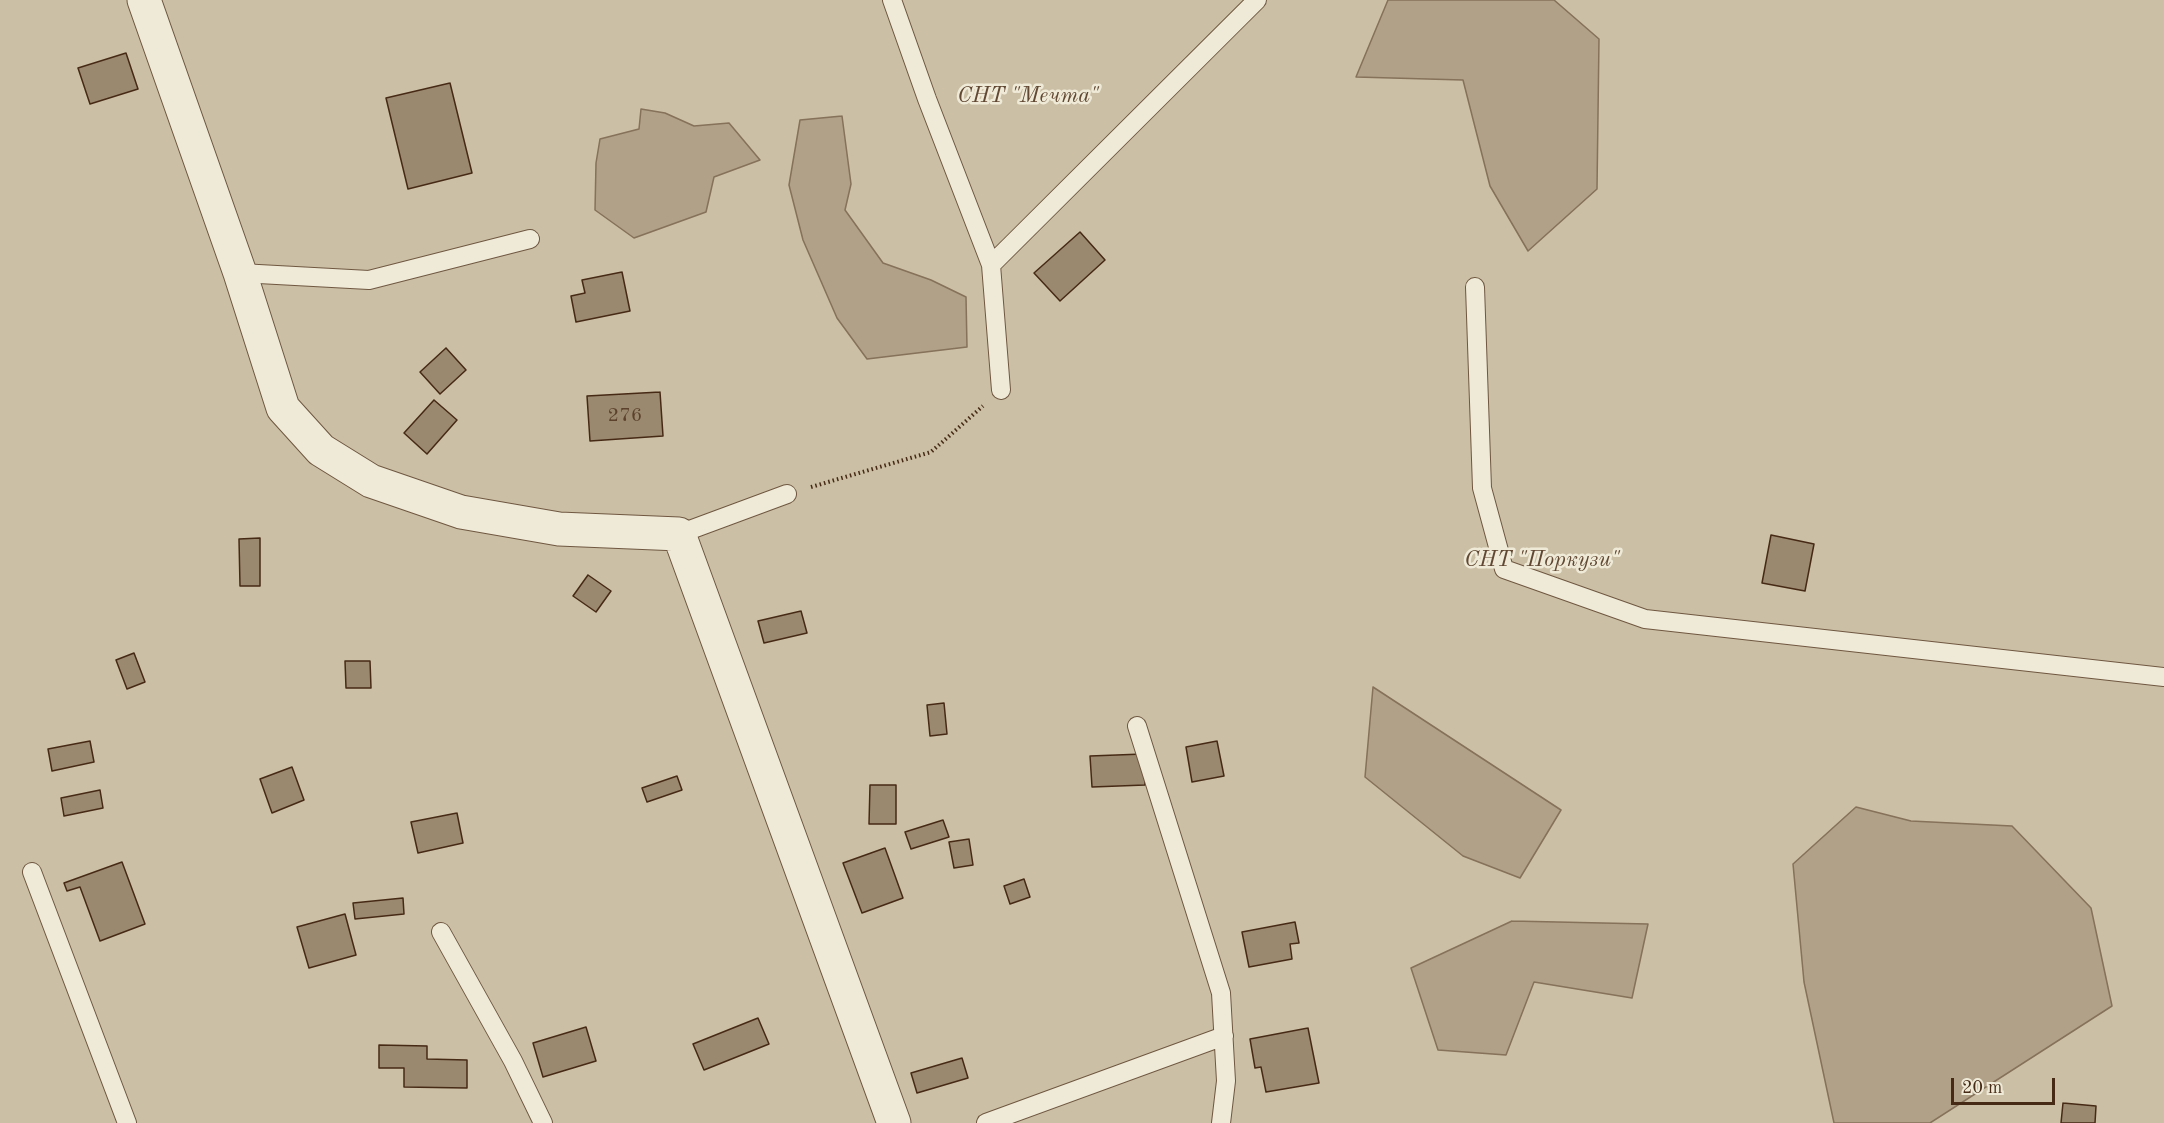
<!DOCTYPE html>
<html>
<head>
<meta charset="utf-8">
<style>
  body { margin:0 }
  #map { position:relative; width:2164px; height:1123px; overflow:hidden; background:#e6dec2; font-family:"Old Standard TT",serif }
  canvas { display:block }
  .scale { position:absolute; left:1951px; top:1078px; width:104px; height:27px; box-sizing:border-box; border:3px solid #472a16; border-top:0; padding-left:8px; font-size:18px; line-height:21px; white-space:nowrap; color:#472a16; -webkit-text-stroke:4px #efead7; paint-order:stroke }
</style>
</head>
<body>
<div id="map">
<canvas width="2164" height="1123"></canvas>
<div class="scale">20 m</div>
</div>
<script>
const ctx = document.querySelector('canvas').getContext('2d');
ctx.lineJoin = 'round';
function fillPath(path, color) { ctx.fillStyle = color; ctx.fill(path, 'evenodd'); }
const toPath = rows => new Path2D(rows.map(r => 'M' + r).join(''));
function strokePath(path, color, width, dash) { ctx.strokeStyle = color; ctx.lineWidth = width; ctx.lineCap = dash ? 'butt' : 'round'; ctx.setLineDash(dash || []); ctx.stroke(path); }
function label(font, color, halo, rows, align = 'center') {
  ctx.font = font + ' "Old Standard TT",serif'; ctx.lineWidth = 5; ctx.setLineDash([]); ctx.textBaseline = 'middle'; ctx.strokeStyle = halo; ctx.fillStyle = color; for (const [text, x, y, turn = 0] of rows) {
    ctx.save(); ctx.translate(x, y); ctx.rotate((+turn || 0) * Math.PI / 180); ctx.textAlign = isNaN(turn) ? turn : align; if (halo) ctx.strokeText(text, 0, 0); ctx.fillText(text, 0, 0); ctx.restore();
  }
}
fillPath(toPath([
  [0,0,2164,0,2164,1123,0,1123]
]), '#cbbfa5');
const water = toPath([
  [1388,0,1554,0,1599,39,1597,189,1528,251,1490,186,1463,80,1356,77,1388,0],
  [641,109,665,113,694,126,729,123,760,160,714,177,706,212,634,238,595,210,596,163,600,139,639,129,641,109],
  [842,116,851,184,845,210,883,263,931,280,966,297,967,347,867,359,837,318,803,240,789,185,800,120,842,116],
  [1373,687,1561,810,1520,878,1463,856,1365,777,1373,687],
  [1856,807,1911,821,2012,826,2091,908,2112,1006,1930,1123,1834,1123,1804,982,1793,864,1856,807],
  [1512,921,1648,924,1632,998,1534,982,1506,1055,1438,1050,1411,968,1512,921]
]);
fillPath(water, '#b0a188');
strokePath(water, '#86715a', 1.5);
const building = toPath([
  [126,53,138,89,90,104,78,68,126,53],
  [450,83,472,173,408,189,386,98,450,83],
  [1080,232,1105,260,1060,301,1034,273,1080,232],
  [622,272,630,311,576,322,571,296,585,293,582,280,622,272],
  [446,348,466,370,440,394,420,372,446,348],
  [660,392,663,436,590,441,587,396,660,392],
  [434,400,457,420,427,454,404,433,434,400],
  [1771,535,1814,544,1805,591,1762,583,1771,535],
  [260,538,260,586,240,586,239,539,260,538],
  [588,575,611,591,596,612,573,596,588,575],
  [801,611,807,633,764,643,758,621,801,611],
  [134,653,145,682,127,689,116,660,134,653],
  [345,661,370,661,371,688,346,688,345,661],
  [944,703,947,734,930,736,927,705,944,703],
  [90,741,94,762,52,771,48,749,90,741],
  [1217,741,1224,776,1192,782,1186,747,1217,741],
  [1143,754,1145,785,1092,787,1090,756,1143,754],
  [292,767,304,800,272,813,260,779,292,767],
  [677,776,682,790,647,802,642,788,677,776],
  [870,785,896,785,896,824,869,824,870,785],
  [100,790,103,808,64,816,61,798,100,790],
  [457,813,463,843,418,853,411,822,457,813],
  [943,820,949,837,911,849,905,832,943,820],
  [969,839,973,865,954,868,949,842,969,839],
  [885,848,903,898,862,913,843,863,885,848],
  [122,862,145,924,100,941,80,887,67,891,64,883,122,862],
  [1024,879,1030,897,1010,904,1004,886,1024,879],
  [403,898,404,914,355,919,353,903,403,898],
  [345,914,356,955,309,968,297,927,345,914],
  [1295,922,1299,943,1290,944,1292,959,1249,967,1242,932,1295,922],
  [758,1018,769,1044,704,1070,693,1044,758,1018],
  [586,1027,596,1061,543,1077,533,1043,586,1027],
  [1308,1028,1319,1083,1266,1092,1261,1067,1255,1068,1250,1039,1308,1028],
  [379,1045,427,1046,427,1059,467,1060,467,1088,404,1087,404,1068,379,1068,379,1045],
  [962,1058,968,1078,917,1093,911,1073,962,1058],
  [2063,1103,2096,1106,2095,1123,2061,1123,2063,1103]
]);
fillPath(building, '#9a886f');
strokePath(building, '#472a16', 1.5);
const lane = toPath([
  [892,0,927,99,991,265,1001,390],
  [991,265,1257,0],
  [240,273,369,280,530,239],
  [1475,287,1482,488,1504,569,1645,619,2164,677],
  [679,534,787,494],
  [1137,726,1221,993,1226,1081,1221,1123],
  [32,872,127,1123],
  [441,932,513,1061,543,1123],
  [986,1123,1224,1036]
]);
const street = toPath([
  [144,0,240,273,283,408,321,450,371,481,461,512,559,529,679,534,894,1123]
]);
strokePath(lane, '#6f5741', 20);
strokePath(street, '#6f5741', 35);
strokePath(toPath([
  [811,487,931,452,983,406]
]), '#472a16', 4, [1.5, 3]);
strokePath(lane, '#efead7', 18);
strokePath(street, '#efead7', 33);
label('20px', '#5c422c', null, [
  ["276",625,416]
]);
label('italic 22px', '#614833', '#efead7', [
  ["СНТ \"Мечта\"",1028,96],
  ["СНТ \"Поркузи\"",1542,560]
]);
</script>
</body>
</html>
